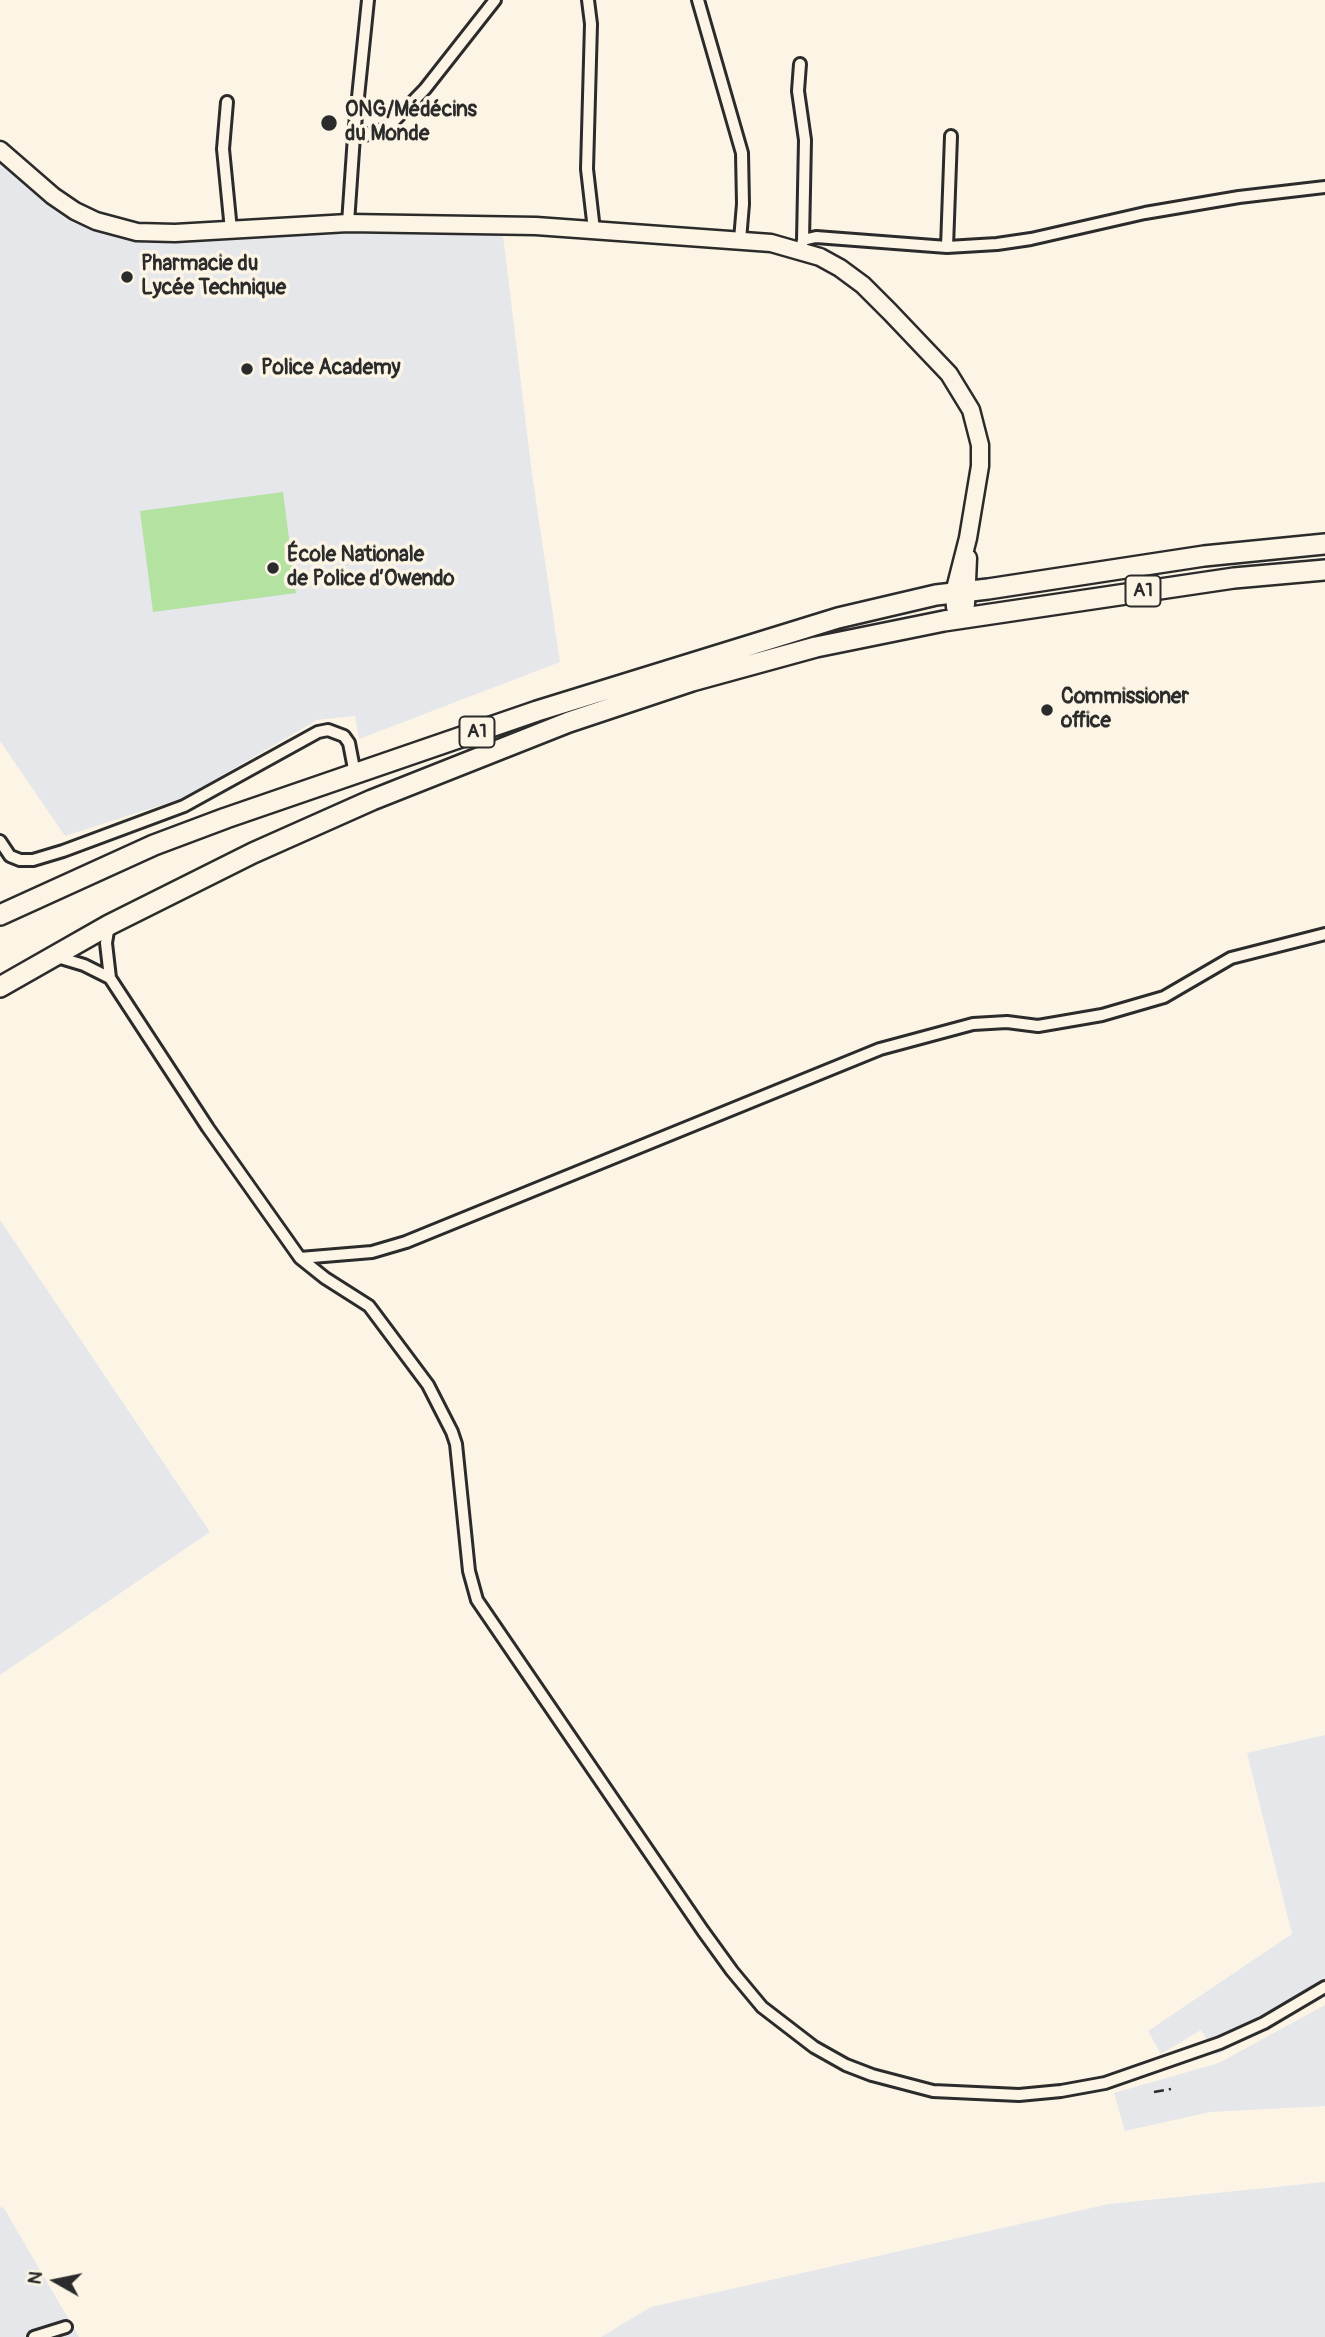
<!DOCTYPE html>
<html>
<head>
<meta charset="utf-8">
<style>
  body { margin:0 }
  #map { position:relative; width:1325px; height:2337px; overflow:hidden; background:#fcf5e5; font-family:Pangolin,sans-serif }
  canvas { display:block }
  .north { position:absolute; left:21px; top:2246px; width:70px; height:70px; -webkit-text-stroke:5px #fcf5e5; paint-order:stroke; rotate:279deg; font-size:19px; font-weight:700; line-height:28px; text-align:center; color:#2b2b2b }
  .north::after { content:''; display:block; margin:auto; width:24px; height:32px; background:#2b2b2b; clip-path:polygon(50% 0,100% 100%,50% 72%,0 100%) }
</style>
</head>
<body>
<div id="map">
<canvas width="1325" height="2337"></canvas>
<div class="north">N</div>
</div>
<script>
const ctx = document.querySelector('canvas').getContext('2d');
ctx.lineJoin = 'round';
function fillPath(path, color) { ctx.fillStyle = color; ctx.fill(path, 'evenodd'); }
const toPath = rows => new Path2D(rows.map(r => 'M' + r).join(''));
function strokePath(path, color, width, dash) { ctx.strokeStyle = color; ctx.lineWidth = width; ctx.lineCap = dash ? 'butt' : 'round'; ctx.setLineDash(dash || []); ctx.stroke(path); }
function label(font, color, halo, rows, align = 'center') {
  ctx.font = font + ' Pangolin,sans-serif'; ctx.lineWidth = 7; ctx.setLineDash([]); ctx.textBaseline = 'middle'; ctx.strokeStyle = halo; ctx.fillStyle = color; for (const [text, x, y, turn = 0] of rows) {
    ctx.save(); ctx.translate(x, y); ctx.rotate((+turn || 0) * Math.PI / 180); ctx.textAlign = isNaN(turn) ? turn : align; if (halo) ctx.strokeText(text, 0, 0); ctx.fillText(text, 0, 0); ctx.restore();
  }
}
fillPath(toPath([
  [0,160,74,219,97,230,147,241,303,233,503,235,532,474,560,662,359,739,355,716,317,720,183,798,65,836,0,741],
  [0,1220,210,1532,0,1675],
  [1325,1735,1325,1997,1216,2055,1201,2030,1161,2054,1148,2031,1292,1934,1247,1753],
  [1325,2005,1325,2106,1210,2112,1125,2131,1114,2093,1219,2063],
  [1325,2182,1325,2337,601,2337,651,2307,1109,2204],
  [0,2207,4,2208,79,2337,0,2337]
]), '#e6e7ea');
fillPath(toPath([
  [283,492,296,593,153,612,140,511]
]), '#b3e2a1');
const street = toPath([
  [588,0,591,24,587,169,594,230],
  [698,0,742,153,743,204,740,240],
  [800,64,798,91,805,140,803,240],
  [227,102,223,149,231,230],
  [354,136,377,133,389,126,425,89,495,0],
  [348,223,354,136,368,0],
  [947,247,951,136],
  [801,250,803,240,816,237,947,247,997,244,1031,239,1145,213,1239,197,1325,187],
  [0,841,10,856,20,860,33,860,63,851,184,806,318,732,328,730,344,736,349,743,355,774],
  [109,925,106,943,110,978,208,1128,300,1258,325,1278,369,1306,428,1385,452,1432,456,1444,469,1571,477,1600,703,1931,732,1971,762,2007,814,2047,846,2065,872,2075,933,2091,1019,2095,1061,2091,1105,2083,1220,2043,1264,2023,1325,1987],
  [54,956,84,965,110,978],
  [300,1258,372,1252,406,1242,880,1049,973,1024,1007,1022,1038,1026,1102,1015,1164,997,1231,958,1325,934],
  [34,2337,66,2327]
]);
const secondary = toPath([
  [0,150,53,196,75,211,96,221,137,232,175,233,348,223,536,226,771,243,820,257,840,268,863,285,890,312,949,374,971,410,980,445,980,466,968,538,954,593,955,607,961,618],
  [961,618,966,604,968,558]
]);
const highway = toPath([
  [0,915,154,845,226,818,537,711,838,618,936,595,988,589,1204,556,1325,544],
  [0,987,109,925,253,853,372,800,569,722,692,681,816,647,944,621,1234,578,1325,570]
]);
strokePath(street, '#2b2b2b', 16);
strokePath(secondary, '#2b2b2b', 21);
strokePath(highway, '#2b2b2b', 24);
strokePath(street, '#fcf5e5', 10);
strokePath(secondary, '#fcf5e5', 16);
strokePath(highway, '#fcf5e5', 19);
strokePath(toPath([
  [1154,2092,1171,2089]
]), '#2b2b2b', 2.5, [10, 5]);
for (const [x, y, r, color] of [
  [329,123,9,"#2b2b2b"],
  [127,277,7,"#2b2b2b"],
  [247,369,7,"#2b2b2b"],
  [273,568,7,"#2b2b2b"],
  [1047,710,7,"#2b2b2b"]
]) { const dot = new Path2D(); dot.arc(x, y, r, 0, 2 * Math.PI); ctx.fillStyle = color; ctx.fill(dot); strokePath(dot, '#fcf5e5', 2.5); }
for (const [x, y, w] of [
  [1143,591,35],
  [477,732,35]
]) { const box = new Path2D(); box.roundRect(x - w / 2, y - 15.5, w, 31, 5); ctx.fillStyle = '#fcf5e5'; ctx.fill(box); strokePath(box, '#2b2b2b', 2); }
label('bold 19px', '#2b2b2b', null, [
  ["A1",1143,591],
  ["A1",477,732]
]);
label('bold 21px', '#2b2b2b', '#fcf5e5', [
  ["ONG/Médécins",345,111],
  ["du Monde",345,135],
  ["Pharmacie du",141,265],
  ["Lycée Technique",141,289],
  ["Police Academy",261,369],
  ["École Nationale",287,556],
  ["de Police d’Owendo",287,580],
  ["Commissioner",1061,698],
  ["office",1061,722]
], 'left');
</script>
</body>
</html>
